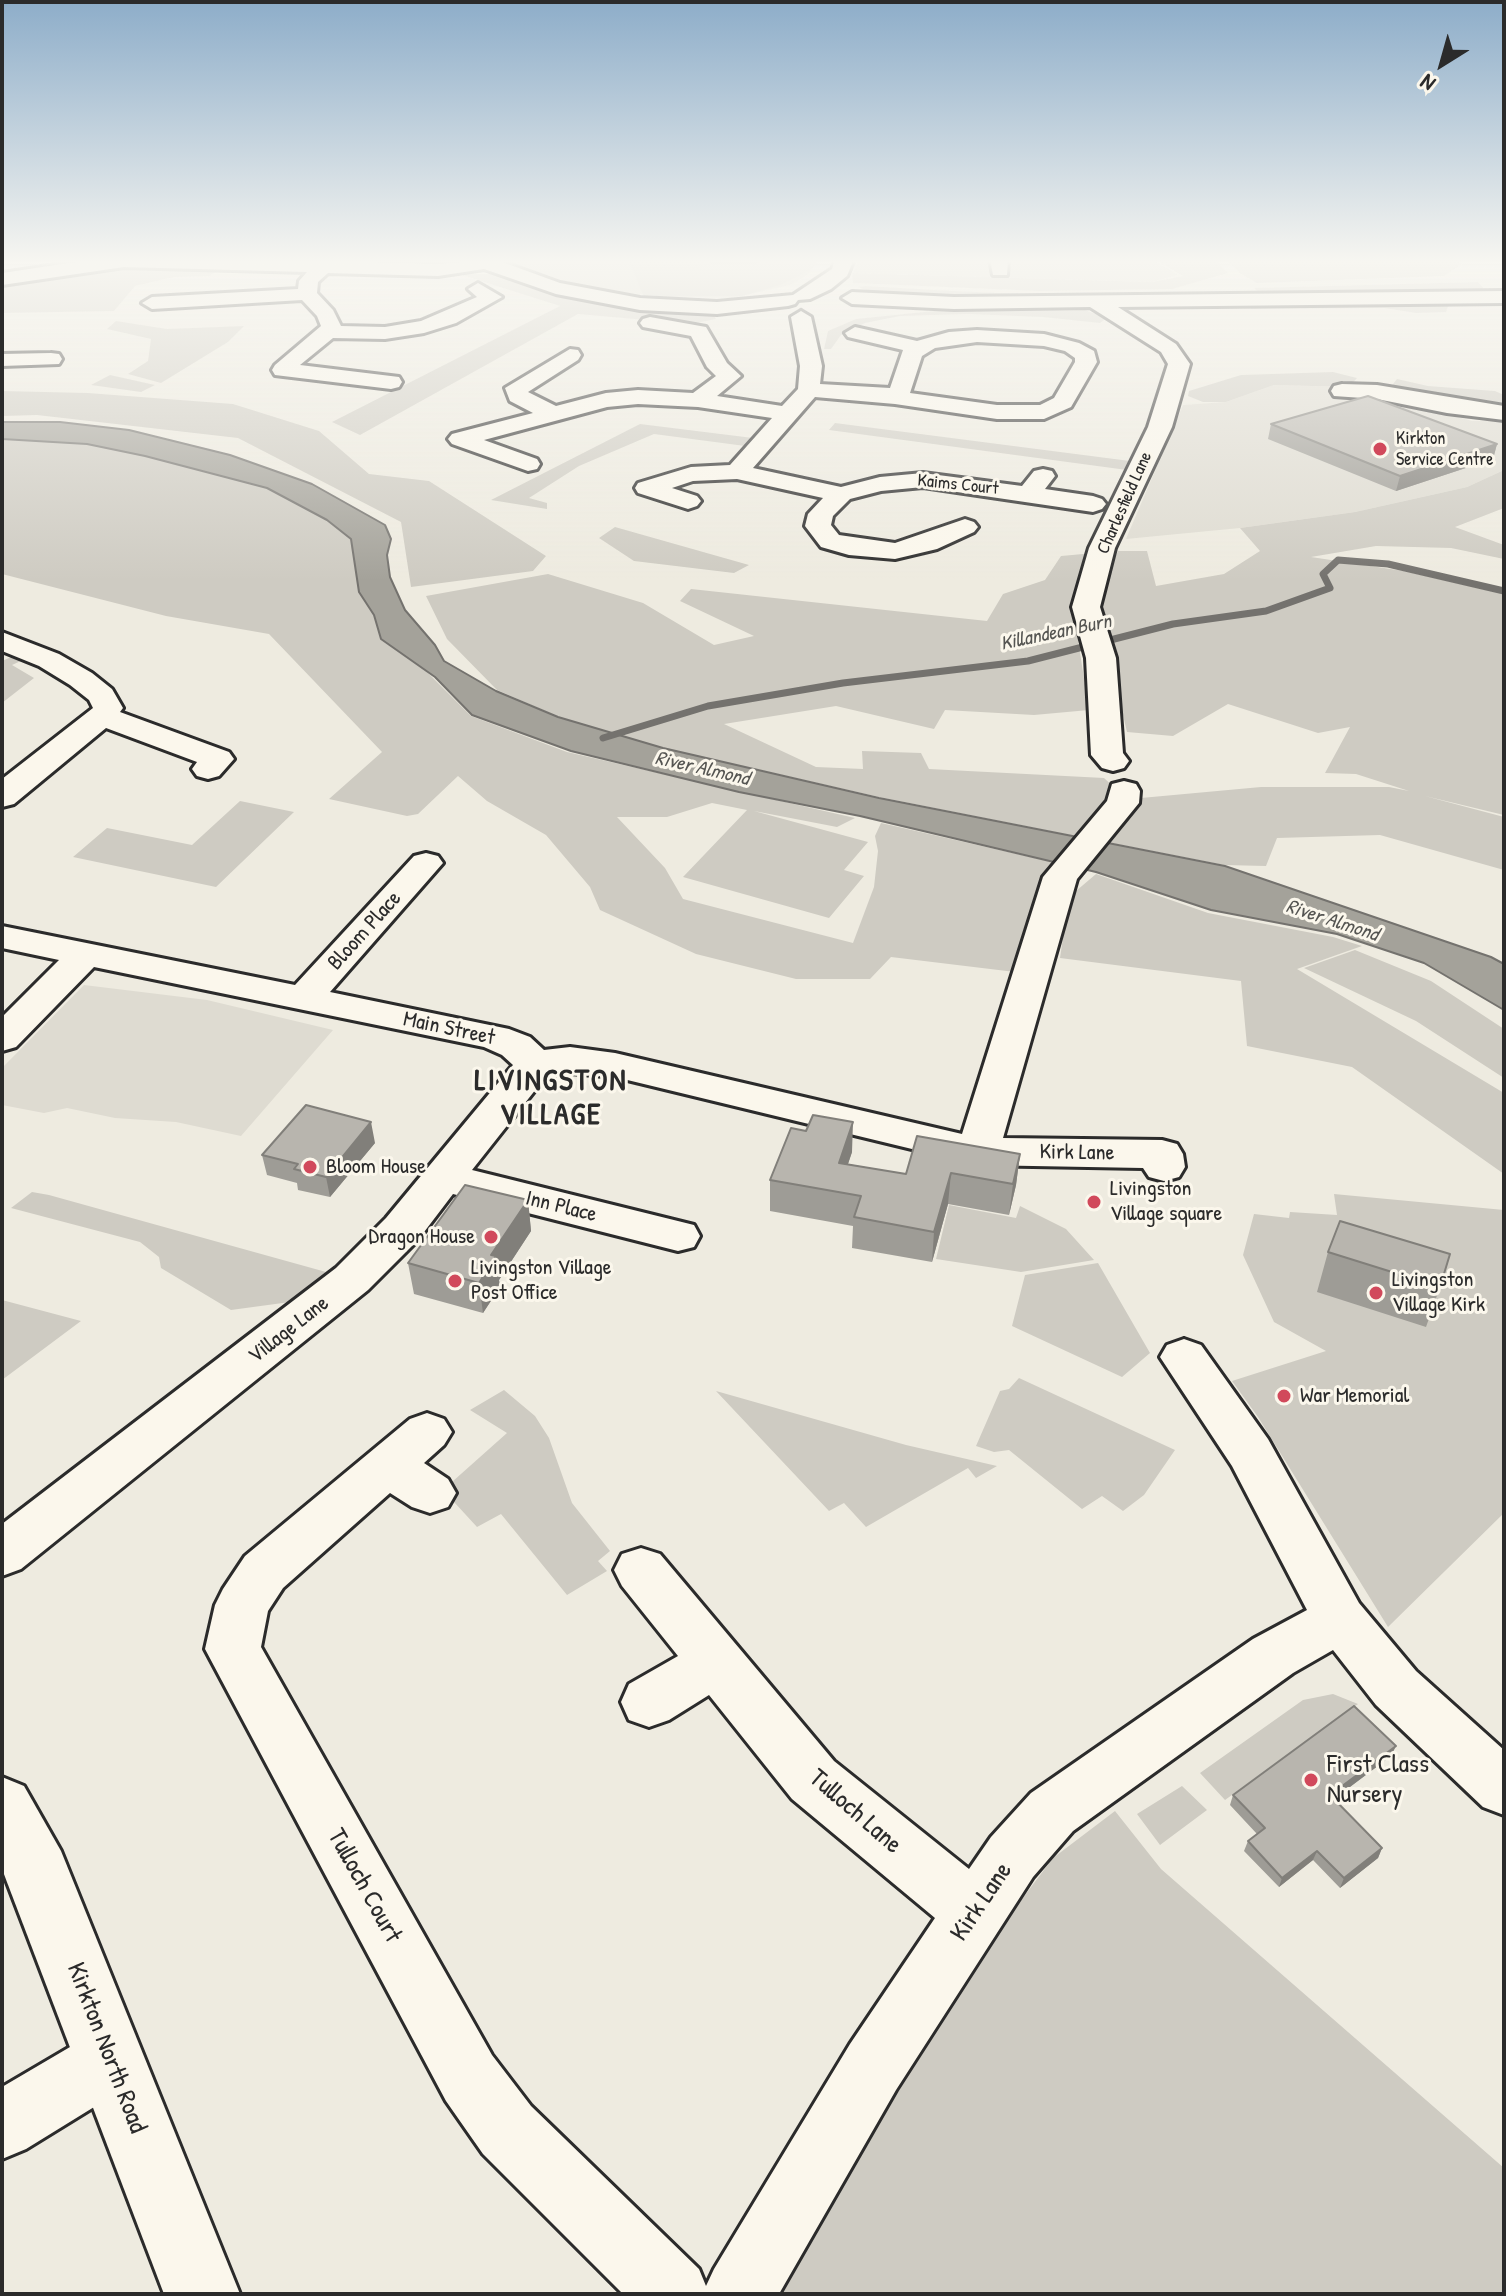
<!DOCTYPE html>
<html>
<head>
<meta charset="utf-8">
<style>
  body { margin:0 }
  #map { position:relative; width:1506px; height:2296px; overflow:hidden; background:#eeebe0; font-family:"Patrick Hand",sans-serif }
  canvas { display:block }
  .frame { position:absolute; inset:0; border:4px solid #2b2b2b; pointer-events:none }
  .north { position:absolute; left:1402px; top:24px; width:80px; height:80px; -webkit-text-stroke:6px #fbf7ec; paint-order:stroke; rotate:217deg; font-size:22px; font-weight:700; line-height:32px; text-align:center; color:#2b2b2b }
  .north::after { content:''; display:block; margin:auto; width:28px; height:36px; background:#2b2b2b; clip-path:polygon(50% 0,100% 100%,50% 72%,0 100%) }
</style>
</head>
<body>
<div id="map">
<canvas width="1506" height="2296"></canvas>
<div class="frame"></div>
<div class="north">N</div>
</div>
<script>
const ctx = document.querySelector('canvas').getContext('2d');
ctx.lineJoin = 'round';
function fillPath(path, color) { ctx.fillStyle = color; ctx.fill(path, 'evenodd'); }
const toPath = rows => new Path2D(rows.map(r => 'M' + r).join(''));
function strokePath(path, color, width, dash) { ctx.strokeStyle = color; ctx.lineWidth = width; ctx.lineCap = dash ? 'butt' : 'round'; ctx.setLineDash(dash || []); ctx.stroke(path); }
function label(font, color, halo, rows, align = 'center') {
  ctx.font = font + ' "Patrick Hand",sans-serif'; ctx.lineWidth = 6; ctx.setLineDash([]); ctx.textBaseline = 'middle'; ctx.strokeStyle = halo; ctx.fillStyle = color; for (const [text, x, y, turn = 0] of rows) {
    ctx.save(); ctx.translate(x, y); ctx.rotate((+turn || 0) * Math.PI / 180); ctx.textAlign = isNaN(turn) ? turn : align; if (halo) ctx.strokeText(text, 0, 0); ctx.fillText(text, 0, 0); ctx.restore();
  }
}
fillPath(toPath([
  [502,259,820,259,806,276,790,285,733,298,668,297,587,289,533,273],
  [859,259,1151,259,1178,275,1152,282,853,273],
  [1274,385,1349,387,1472,421,1504,421,1504,470,1467,487,1355,512,1240,528,1126,539,1183,405,1226,402],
  [84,985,207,1000,333,1030,241,1136,176,1122,115,1118,67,1108,44,1113,2,1105,2,1068]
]), '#dedbd1');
fillPath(toPath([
  [623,259,699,259,701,270,811,270,780,285,742,296,668,296,643,295,630,263],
  [1155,259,1214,259,1228,273,1172,289,1040,291,853,283,852,273,1152,282,1183,276],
  [1225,259,1453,259,1462,264,1444,276,1257,283,1241,274],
  [119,266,221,266,210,276,174,277,135,286,114,311,2,313,2,285],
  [459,274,495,274,546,292,652,311,713,314,716,319,691,324,578,314,360,435,332,422,560,306],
  [1478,282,1489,294,1262,296,1254,288],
  [866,286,952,291,1025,294,1024,300,886,297,858,287],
  [1449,303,1446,312,1416,313,1384,308,1251,309,1248,305],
  [953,309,1085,310,1107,318,1100,323,1043,317,968,314,900,316,865,323,841,335,831,349,824,349,828,331,856,319],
  [116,321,167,329,244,326,228,342,161,383,128,374,148,361,151,339,107,329],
  [1333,372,1357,378,1349,387,1274,385,1226,402,1203,402,1188,396,1189,391,1241,375],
  [110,375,155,385,141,392,91,385],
  [1397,379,1428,386,1495,391,1504,395,1504,410,1389,389],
  [2,391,88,393,233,404,319,431,369,474,429,481,546,556,533,571,411,587,401,522,238,438,37,415,2,416],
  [835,423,1130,461,1127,470,829,430],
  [640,424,753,438,745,446,654,434,579,466,529,498,547,503,547,509,491,500],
  [2,433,94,440,264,483,337,518,386,589,405,650,471,716,567,752,855,818,837,827,754,811,868,842,844,870,864,876,829,918,683,877,747,810,712,803,667,817,617,817,665,868,683,899,853,943,874,887,878,851,875,836,881,823,1052,862,1015,972,891,957,870,979,796,979,696,954,600,910,590,887,546,835,487,801,458,776,418,814,407,816,329,799,382,752,269,634,166,616,2,574],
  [1504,470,1504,508,1455,527,1504,545,1504,559,1451,548,1376,546,1311,557,1404,571,1504,594,1504,815,1425,796,1504,817,1504,870,1380,835,1277,838,1266,866,1224,865,1101,841,1131,818,1141,798,1261,787,1389,787,1409,791,1356,774,1325,773,1350,727,1318,733,1228,704,1173,736,1127,732,1096,599,1118,551,1147,551,1156,586,1224,574,1260,551,1240,528,1355,512,1467,487],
  [615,527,749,565,734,573,634,561,599,538],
  [1094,553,1074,615,1089,710,1034,715,945,710,934,729,836,706,724,724,816,767,863,769,862,751,921,753,929,769,1104,778,1118,791,1080,837,879,797,663,748,559,717,497,690,447,639,426,596,548,574,643,603,714,645,754,636,680,601,691,589,987,621,1003,594,1045,580,1061,556],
  [16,655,23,660,12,665,34,678,2,703,2,661],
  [240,801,294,812,216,887,73,857,107,828,192,845],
  [1096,874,1208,913,1333,937,1362,946,1297,969,1504,1093,1504,1174,1352,1067,1247,1046,1241,981,1060,958,1069,897],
  [1355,950,1431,981,1504,1029,1504,1078,1416,1021,1304,968],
  [32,1192,49,1195,326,1272,290,1302,231,1310,161,1268,159,1257,140,1242,11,1208],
  [1334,1194,1504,1210,1504,1513,1388,1627,1258,1417,1232,1381,1326,1351,1274,1322,1243,1255,1254,1214,1289,1218,1290,1212,1337,1215],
  [949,1205,1016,1218,1020,1206,1066,1229,1094,1260,1021,1272,936,1259],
  [1098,1263,1150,1353,1122,1377,1012,1326,1025,1275],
  [2,1300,81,1321,2,1380],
  [1019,1378,1175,1450,1144,1495,1123,1511,1102,1496,1082,1509,1009,1450,994,1452,976,1446,1000,1391,1009,1389],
  [504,1390,535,1416,549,1438,572,1503,610,1551,598,1561,607,1571,567,1595,501,1514,477,1527,443,1490,507,1433,470,1410],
  [716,1391,906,1445,997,1466,976,1478,968,1468,866,1527,844,1503,829,1511],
  [1333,1694,1358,1704,1225,1800,1200,1773,1303,1700],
  [1182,1786,1207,1810,1160,1845,1137,1814],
  [1115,1811,1161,1869,1504,2168,1504,2294,773,2294,975,1961,1053,1858]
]), '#cecbc2');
const water = toPath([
  [2,422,60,422,129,430,230,455,312,484,385,525,391,539,387,555,390,577,405,610,435,645,444,661,496,691,558,717,663,748,879,798,1225,866,1491,957,1504,964,1504,1010,1424,963,1337,934,1211,910,1096,872,860,816,739,792,571,751,472,715,435,677,381,639,374,615,359,592,351,539,327,520,267,488,145,456,87,444,2,439,2,422]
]);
fillPath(water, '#a4a29a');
strokePath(water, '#74726e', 2);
strokePath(toPath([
  [603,738,708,706,843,683,1028,661,1173,624,1266,611,1330,588,1323,574,1338,560,1388,564,1504,591]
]), '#74726e', 7);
const minor = toPath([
  [96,259,268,259,438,264,494,259,560,283,640,298,717,302,793,295,832,269,835,259,854,259,847,276,831,289,810,299,798,300,795,304,788,306,717,314,640,310,556,294,484,269,438,276,328,273,318,282,317,293,333,310,341,326,385,327,421,321,477,297,468,289,478,283,502,297,456,323,424,333,385,339,333,338,300,365,399,377,402,382,399,387,391,389,275,375,272,370,275,365,321,326,317,316,302,300,152,309,142,303,152,297,298,289,299,281,307,272,124,267,2,285,2,273,96,259],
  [990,259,1008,259,1007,275,993,275,990,259],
  [1504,291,1504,303,1118,307,1176,344,1190,364,1172,427,1115,548,1100,607,1116,658,1123,753,1129,761,1124,768,1113,771,1102,768,1091,755,1086,658,1072,607,1089,548,1148,427,1168,364,1161,352,1090,307,954,309,852,304,842,298,852,292,954,297,1504,291],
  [801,311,811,317,822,366,820,384,890,388,903,350,848,337,845,333,855,327,917,341,949,332,977,330,1044,334,1079,343,1094,351,1097,362,1071,407,1044,419,997,419,895,404,815,397,753,468,841,487,880,477,923,473,1022,486,1034,471,1043,469,1052,471,1055,476,1045,489,1093,496,1102,499,1106,504,1102,509,1093,512,923,487,881,491,850,499,833,516,831,525,839,535,895,543,965,519,974,522,978,527,974,532,937,549,895,559,849,555,821,547,805,526,808,514,823,498,737,479,693,481,672,488,697,496,701,501,697,506,688,509,638,493,635,488,638,483,691,467,730,465,772,418,698,407,638,404,607,407,484,440,537,459,540,464,537,469,528,471,452,444,448,439,452,434,533,413,510,401,505,388,570,349,578,350,581,355,578,360,528,392,556,406,606,393,638,390,693,393,716,376,707,367,691,336,643,327,640,323,643,319,650,317,706,327,727,363,741,376,717,396,782,406,798,389,800,366,791,317,801,311],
  [977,342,1044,346,1065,351,1075,358,1075,362,1054,398,1040,405,997,405,910,393,922,356,935,348,977,342],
  [51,353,59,354,62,359,59,364,2,366,2,354,51,353],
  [1342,384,1377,385,1504,406,1504,420,1447,413,1377,399,1334,396,1331,391,1334,386,1342,384],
  [2,632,59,654,92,673,112,689,123,708,120,712,229,752,234,759,219,776,208,779,197,776,192,769,197,762,106,728,14,804,2,807,2,779,93,708,89,700,70,685,39,666,2,651,2,632],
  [1124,781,1136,784,1140,791,1139,803,1077,879,1003,1138,1162,1140,1177,1144,1183,1154,1185,1167,1179,1177,1164,1181,1149,1177,1143,1168,978,1165,615,1077,560,1072,540,1084,472,1170,694,1225,700,1236,694,1247,678,1251,453,1194,418,1240,368,1290,21,1569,2,1576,2,1524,336,1268,386,1218,513,1065,502,1055,484,1047,94,967,16,1047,2,1051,2,1017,59,960,2,948,2,926,295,985,414,856,426,853,438,856,443,863,330,992,509,1029,530,1037,544,1050,570,1047,615,1053,962,1134,1043,877,1107,801,1112,784,1124,781],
  [1184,1339,1201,1345,1268,1439,1359,1603,1416,1671,1504,1750,1504,1815,1483,1807,1376,1705,1333,1650,1293,1673,1073,1831,1033,1877,896,2090,779,2294,623,2294,483,2154,446,2101,205,1649,215,1605,223,1589,245,1556,410,1419,427,1413,444,1419,452,1432,444,1445,424,1463,448,1479,456,1493,448,1507,430,1513,412,1507,390,1493,283,1588,268,1611,261,1647,492,2055,531,2106,699,2269,706,2286,714,2269,850,2044,935,1918,792,1799,709,1695,669,1720,649,1727,629,1720,621,1702,629,1684,678,1656,622,1586,614,1570,622,1554,641,1548,660,1554,834,1761,969,1869,991,1837,1031,1793,1253,1639,1307,1610,1232,1466,1160,1357,1167,1345,1184,1339],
  [110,2027,133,2037,143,2060,133,2083,26,2149,2,2159,2,2087,87,2037,110,2027]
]);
const major = toPath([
  [2,1777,24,1786,61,1851,240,2294,164,2294,2,1869,2,1777]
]);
strokePath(minor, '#2b2b2b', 6);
strokePath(major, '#2b2b2b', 6);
fillPath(minor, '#fbf7ec');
fillPath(major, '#fbf7ec');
fillPath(toPath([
  [710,259,763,259,757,260,757,264,710,264],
  [1271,424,1497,444,1493,459,1396,491,1268,439],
  [806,1131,852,1152,848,1164,906,1174,1020,1154,1016,1185,1009,1215,948,1204,932,1262,852,1248,853,1226,770,1211,770,1180],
  [375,1143,330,1197,298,1190,297,1183,267,1175,262,1155],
  [528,1200,531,1231,499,1280,500,1287,483,1313,414,1294,408,1263],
  [1328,1252,1440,1287,1426,1327,1317,1292],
  [1391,1756,1334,1799,1382,1848,1378,1858,1340,1888,1313,1860,1279,1887,1244,1851,1248,1841,1257,1834,1230,1805,1233,1795]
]), '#9e9c96');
fillPath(toPath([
  [1497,444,1493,459,1396,491,1400,476],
  [371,1122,375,1143,330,1197,326,1177],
  [853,1122,852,1152,838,1193,839,1163],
  [1020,1154,1016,1185,1009,1215,1013,1184],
  [951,1173,948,1204,932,1262,934,1232],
  [528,1200,531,1231,499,1280,500,1287,483,1313,479,1283,491,1255],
  [1396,1746,1391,1756,1326,1805,1330,1795],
  [1382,1848,1378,1858,1340,1888,1344,1878],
  [1317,1851,1313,1860,1279,1887,1282,1878]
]), '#817f7a');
const building = toPath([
  [1368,396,1497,444,1400,476,1271,424,1368,396],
  [306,1105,371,1122,326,1177,294,1169,298,1164,262,1155,306,1105],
  [813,1115,853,1122,839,1163,906,1174,917,1136,1020,1154,1013,1184,951,1173,934,1232,854,1217,861,1196,770,1180,791,1128,806,1131,813,1115],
  [465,1185,528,1200,491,1255,496,1256,479,1283,408,1263,465,1185],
  [1340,1221,1450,1254,1440,1287,1328,1252,1340,1221],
  [1354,1706,1396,1746,1330,1795,1382,1848,1344,1878,1317,1851,1282,1878,1248,1841,1265,1828,1233,1795,1354,1706]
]);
fillPath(building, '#b8b5ae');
strokePath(building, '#817f7a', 2);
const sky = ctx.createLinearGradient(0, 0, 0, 581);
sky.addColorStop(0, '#8dadc9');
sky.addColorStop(0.45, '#f7f6f1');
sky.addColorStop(1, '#f7f6f100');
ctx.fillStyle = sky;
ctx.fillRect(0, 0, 1506, 581);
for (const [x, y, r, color] of [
  [1380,449,8,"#d1495b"],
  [310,1167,8,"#d1495b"],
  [1094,1202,8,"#d1495b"],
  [491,1237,8,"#d1495b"],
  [455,1281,8,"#d1495b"],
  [1376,1293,8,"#d1495b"],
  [1284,1396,8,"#d1495b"],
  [1311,1780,8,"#d1495b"]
]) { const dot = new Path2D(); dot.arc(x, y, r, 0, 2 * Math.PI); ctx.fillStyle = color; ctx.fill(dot); strokePath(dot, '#fbf7ec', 3); }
label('18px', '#2b2b2b', '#fbf7ec', [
  ["Kirkton",1396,439],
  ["Service Centre",1396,460]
], 'left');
label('18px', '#2b2b2b', '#fbf7ec', [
  ["Kaims Court",958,485,6],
  ["Charlesfield Lane",1125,503,-66]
]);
label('italic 20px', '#555552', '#fbf7ec', [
  ["Killandean Burn",1056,633,-12],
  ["River Almond",702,769,13],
  ["River Almond",1332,921,18]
]);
label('22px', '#2b2b2b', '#fbf7ec', [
  ["Bloom Place",365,931,-48],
  ["Main Street",449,1029,12],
  ["Kirk Lane",1077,1153,1],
  ["Inn Place",561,1207,14],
  ["Village Lane",289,1330,-38]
]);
label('22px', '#2b2b2b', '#fbf7ec', [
  ["Bloom House",326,1167],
  ["Livingston",1110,1189],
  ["Village square",1110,1214],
  ["Dragon House",475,1237,"right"],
  ["Livingston Village",471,1268],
  ["Post Office",471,1293],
  ["Livingston",1392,1280],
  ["Village Kirk",1392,1305],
  ["War Memorial",1300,1396]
], 'left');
label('26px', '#2b2b2b', '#fbf7ec', [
  ["First Class",1327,1765],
  ["Nursery",1327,1795]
], 'left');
label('26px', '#2b2b2b', '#fbf7ec', [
  ["Tulloch Lane",855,1812,41],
  ["Tulloch Court",364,1886,61],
  ["Kirk Lane",982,1902,-56],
  ["Kirkton North Road",106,2048,69]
]);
ctx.letterSpacing = '2px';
label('bold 30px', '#2b2b2b', '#fbf7ec', [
  ["LIVINGSTON",551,1082],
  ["VILLAGE",551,1116]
]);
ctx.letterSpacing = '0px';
</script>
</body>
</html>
